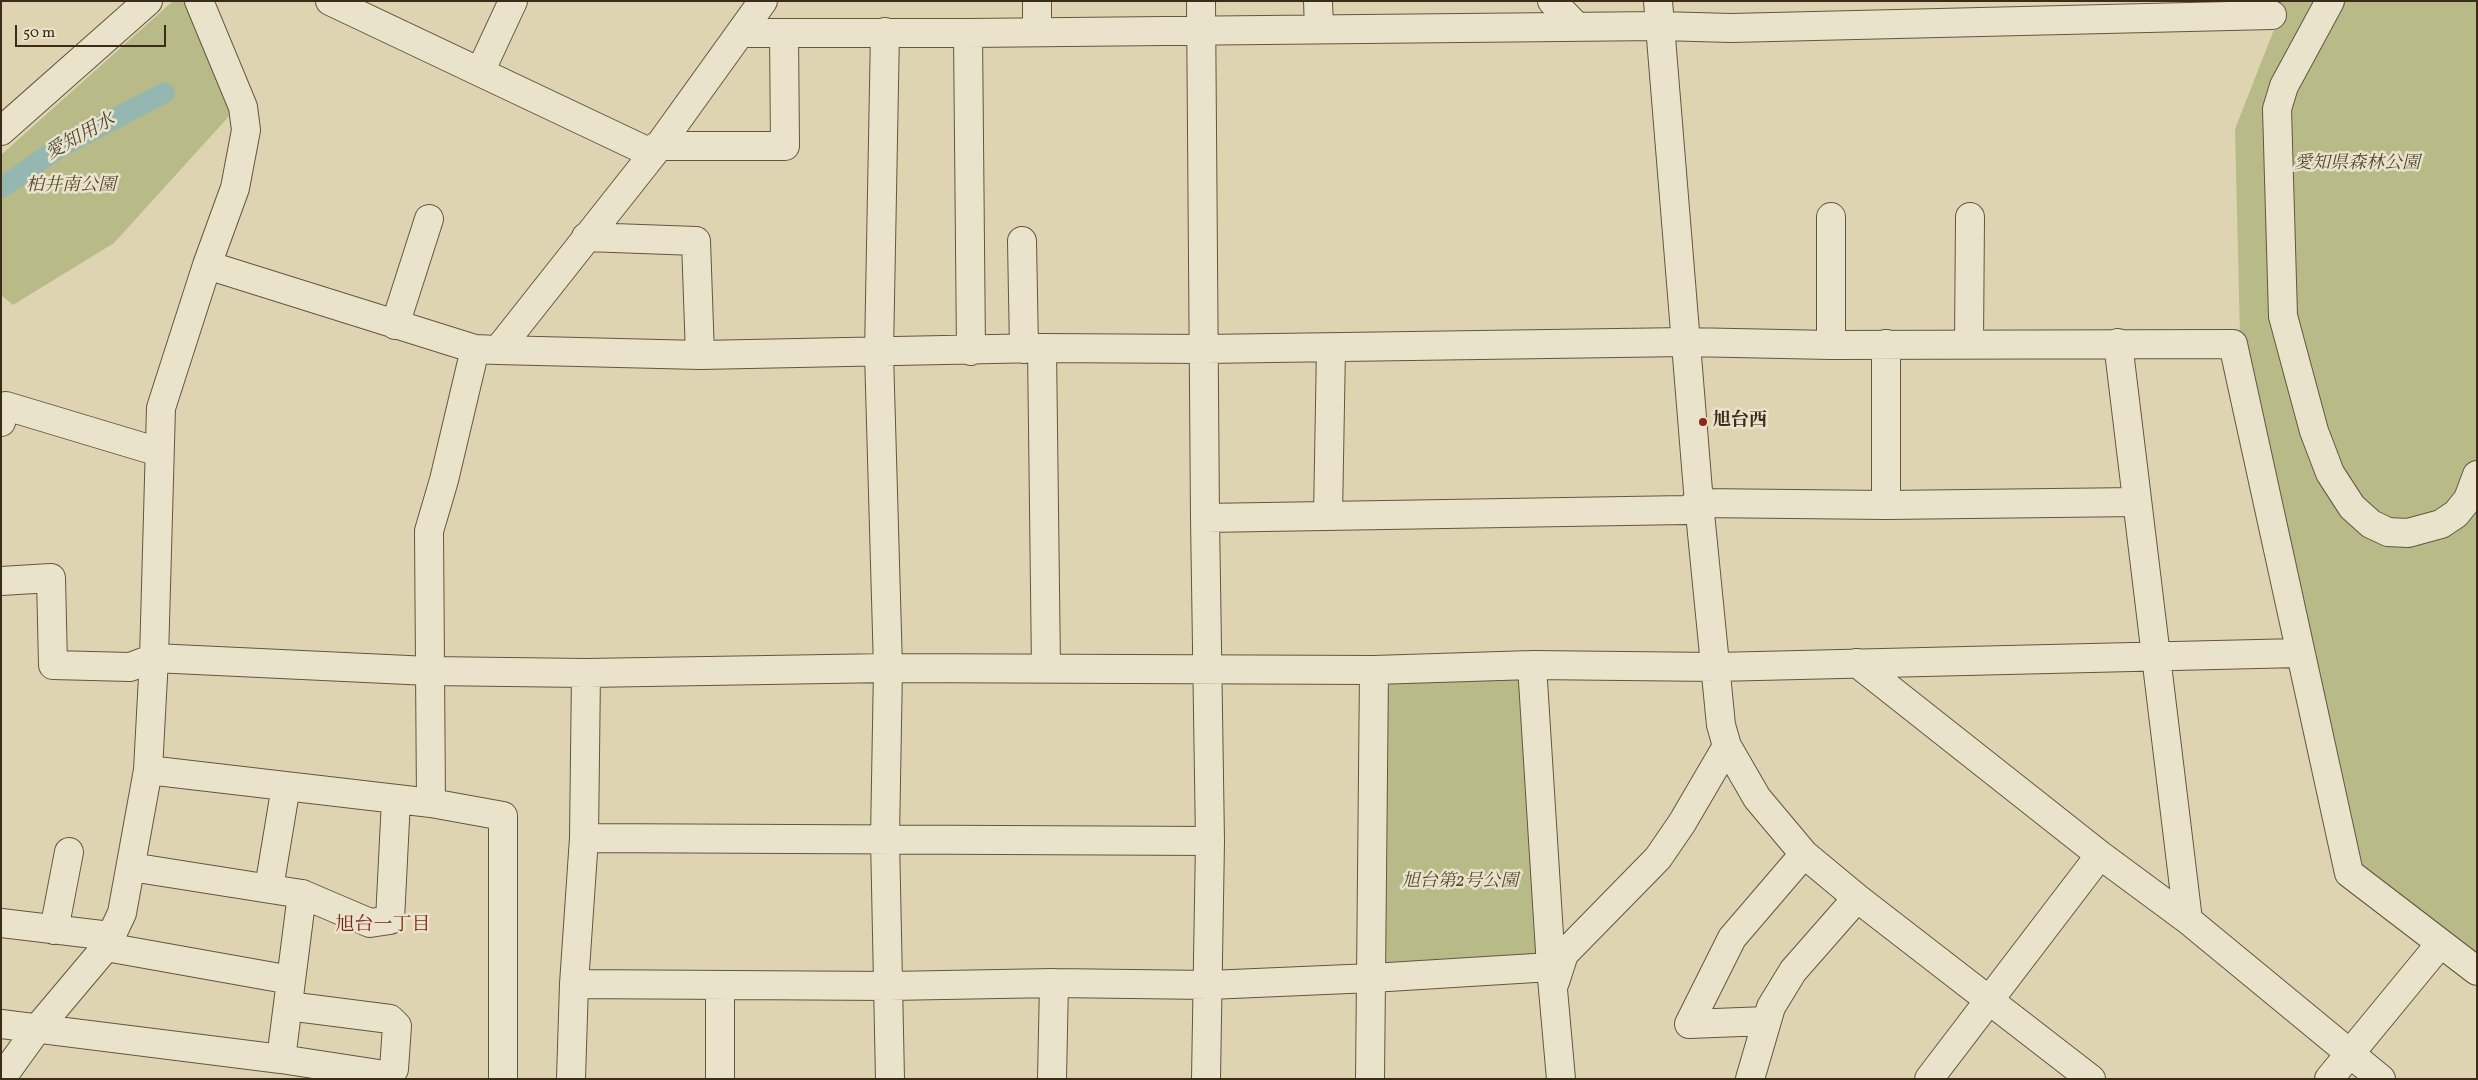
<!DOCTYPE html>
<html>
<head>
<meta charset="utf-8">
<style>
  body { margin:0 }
  #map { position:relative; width:2478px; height:1080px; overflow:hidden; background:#dfd4b1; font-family:Vollkorn,serif }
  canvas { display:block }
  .frame { position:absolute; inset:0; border:2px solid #3c2b19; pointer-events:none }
  .scale { position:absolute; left:15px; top:25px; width:151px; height:22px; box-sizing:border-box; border:2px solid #3c2b19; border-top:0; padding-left:6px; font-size:15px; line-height:18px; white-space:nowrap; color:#3c2b19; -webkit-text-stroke:4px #eae3cc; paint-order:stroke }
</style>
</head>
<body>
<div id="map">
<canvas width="2478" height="1080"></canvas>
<div class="frame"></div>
<div class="scale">50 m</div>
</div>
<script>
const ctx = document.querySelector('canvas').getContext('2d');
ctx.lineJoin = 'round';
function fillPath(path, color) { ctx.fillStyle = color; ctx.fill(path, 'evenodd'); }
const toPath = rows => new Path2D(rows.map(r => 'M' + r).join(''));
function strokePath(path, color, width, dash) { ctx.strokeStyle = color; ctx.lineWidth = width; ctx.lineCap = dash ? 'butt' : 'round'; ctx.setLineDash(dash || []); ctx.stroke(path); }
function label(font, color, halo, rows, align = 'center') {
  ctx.font = font + ' Vollkorn,"Noto Serif JP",serif'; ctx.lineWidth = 5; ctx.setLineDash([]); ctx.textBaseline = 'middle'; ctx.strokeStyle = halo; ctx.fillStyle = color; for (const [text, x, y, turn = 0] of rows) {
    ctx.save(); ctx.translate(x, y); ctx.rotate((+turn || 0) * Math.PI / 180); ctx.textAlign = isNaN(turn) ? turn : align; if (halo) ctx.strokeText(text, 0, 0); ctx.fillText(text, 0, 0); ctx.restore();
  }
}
fillPath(toPath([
  [173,1,187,1,232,113,114,243,13,305,1,295,1,155],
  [2278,1,2477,1,2477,959,2356,867,2240,337,2235,129,2277,22],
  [1521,675,1539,955,1386,967,1387,678]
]), '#b8bb87');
strokePath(toPath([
  [1,188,60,147,164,93]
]), '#94b7b2', 21);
const minor = toPath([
  [330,1,653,154],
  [1201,1,1205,518,1210,841,1206,1079],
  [1318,1,1319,29],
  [1552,1,1577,27],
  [1658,1,1699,503,1721,725,1727,746,1757,798,1804,854,1857,898,2091,1079],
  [2330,1,2284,86,2277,109,2283,316,2314,431,2330,473,2352,507,2371,524,2388,532,2408,533,2441,524,2456,514,2468,499,2477,475],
  [885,32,879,353,888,668,885,838,890,1079],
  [1037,32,1037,1],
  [742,33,968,33,1660,26,1731,28,2272,15],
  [968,33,971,351],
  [480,72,513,1],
  [1,131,148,1],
  [657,146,785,146,784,33],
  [1831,217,1831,345],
  [586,237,696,241,700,355],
  [1022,241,1024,349],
  [207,265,475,349,498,350,700,355,1042,348,1204,349,1686,342,1831,345,2233,344,2349,873,2477,971],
  [395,325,429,219],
  [1969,343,1970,217],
  [2118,343,2188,920],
  [1886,344,1886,505],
  [1042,348,1046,668],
  [498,350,653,154,763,1],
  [1,422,6,406,159,452],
  [1328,516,1331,348],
  [1205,518,1686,510,1699,503,1886,505,2137,502],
  [1,581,51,578,53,665,130,667,154,658,429,671,586,673,888,668,1374,670,1532,665,1716,667,2299,653],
  [1857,663,2100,855,2188,920,2381,1079],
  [1532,665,1551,967,1561,1079],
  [148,770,431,803,503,816,503,1079],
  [431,803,429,531,444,480,475,349],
  [584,838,1210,841],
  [131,867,302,894,370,923,390,920,396,800],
  [269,888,286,786],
  [1,923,110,936],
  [54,930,69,852],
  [106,947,291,980],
  [1555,982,1564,954,1658,858,1682,823,1727,746],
  [574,984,889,986,1054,983,1209,985,1372,978,1551,967],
  [1767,1021,1689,1024,1732,938,1804,854],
  [1,1024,281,1059,302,894],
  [281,1059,385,1075,394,1069,397,1026,390,1019,288,1006],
  [1,1079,37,1029,106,947,122,913,148,770,154,658,161,408,207,265,235,188,246,130,243,107,199,1],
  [571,1079,574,984,584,838,586,673],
  [720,1079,720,985],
  [1052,1079,1054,983],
  [1370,1079,1374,670],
  [1750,1079,1771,1007,1793,971,1857,898],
  [1929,1079,2100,855],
  [2329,1079,2440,944]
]);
strokePath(minor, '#65553f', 30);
strokePath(minor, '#eae3cc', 28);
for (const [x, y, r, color] of [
  [1703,422,5,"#8f2418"]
]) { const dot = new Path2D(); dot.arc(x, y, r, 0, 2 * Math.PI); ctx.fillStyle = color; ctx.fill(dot); strokePath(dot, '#eae3cc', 2); }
label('italic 18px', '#55482f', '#eae3cc', [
  ["愛知県森林公園",2357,165],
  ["柏井南公園",71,187],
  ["旭台第2号公園",1460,883]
]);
label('bold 18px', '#3c2b19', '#eae3cc', [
  ["旭台西",1713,422]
], 'left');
label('italic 19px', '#4e4738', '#eae3cc', [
  ["愛知用水",81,138,-29]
]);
label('19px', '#7a1f14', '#eae3cc', [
  ["旭台一丁目",383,927]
]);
</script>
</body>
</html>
